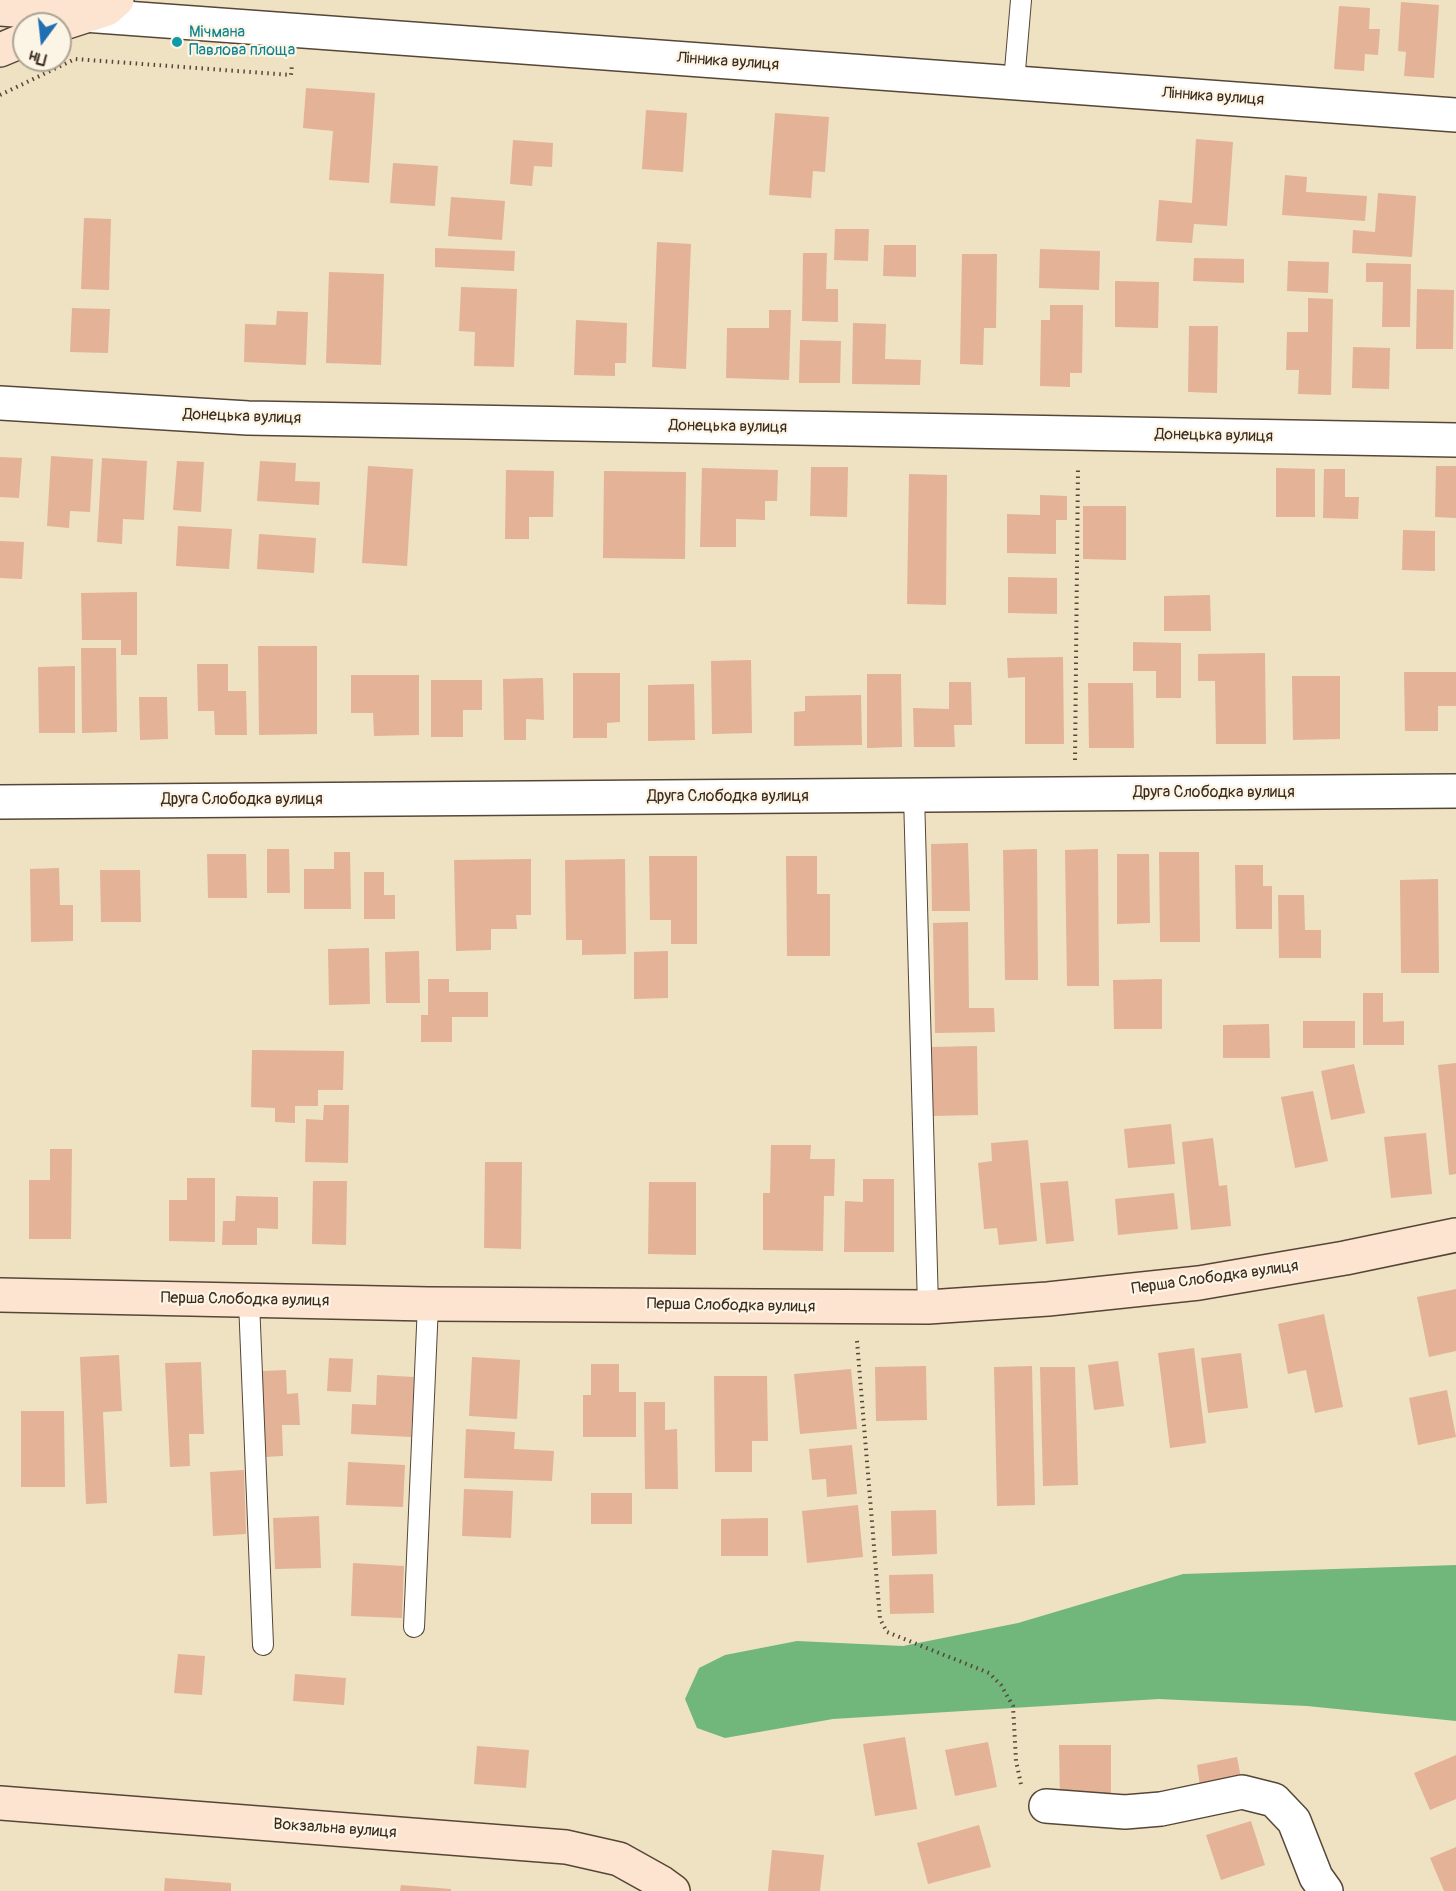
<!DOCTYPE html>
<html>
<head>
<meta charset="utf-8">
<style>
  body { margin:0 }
  #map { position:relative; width:1456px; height:1891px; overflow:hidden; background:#eee2c2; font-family:Pangolin,sans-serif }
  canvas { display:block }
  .north { position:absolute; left:12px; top:12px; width:60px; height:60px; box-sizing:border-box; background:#fcf5e5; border:2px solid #afa495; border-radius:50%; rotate:195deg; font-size:16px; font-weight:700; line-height:24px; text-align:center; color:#3b2a1e }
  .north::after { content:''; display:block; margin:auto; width:21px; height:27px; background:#1f6fb2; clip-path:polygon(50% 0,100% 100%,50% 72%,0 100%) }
</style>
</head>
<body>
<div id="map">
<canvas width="1456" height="1891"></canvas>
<div class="north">Пн</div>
</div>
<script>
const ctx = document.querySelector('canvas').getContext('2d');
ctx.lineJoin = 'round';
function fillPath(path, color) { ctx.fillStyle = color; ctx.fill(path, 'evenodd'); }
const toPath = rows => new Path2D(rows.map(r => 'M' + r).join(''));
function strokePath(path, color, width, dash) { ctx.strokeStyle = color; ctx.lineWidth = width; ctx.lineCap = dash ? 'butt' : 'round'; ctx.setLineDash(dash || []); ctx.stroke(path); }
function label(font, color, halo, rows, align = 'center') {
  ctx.font = font + ' Pangolin,sans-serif'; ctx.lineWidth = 4.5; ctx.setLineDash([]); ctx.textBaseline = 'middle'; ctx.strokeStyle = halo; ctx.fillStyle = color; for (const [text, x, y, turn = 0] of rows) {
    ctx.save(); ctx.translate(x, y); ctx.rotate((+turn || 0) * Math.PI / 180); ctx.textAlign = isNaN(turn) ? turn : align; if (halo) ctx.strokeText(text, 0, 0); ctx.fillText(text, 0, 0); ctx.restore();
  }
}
fillPath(toPath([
  [1456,1565,1456,1721,1307,1706,1159,1699,833,1719,725,1738,697,1728,685,1699,699,1668,725,1655,797,1641,903,1646,1018,1623,1183,1574]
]), '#71b77c');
fillPath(toPath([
  [1401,2,1439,5,1434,78,1404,76,1406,52,1398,51],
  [1339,6,1370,8,1369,29,1380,29,1378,55,1365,54,1364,71,1334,69],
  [306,88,375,93,369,183,329,180,333,131,303,128],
  [646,110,687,113,683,172,642,169],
  [775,113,829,117,825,172,813,171,811,198,769,195],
  [1196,139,1233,142,1227,226,1194,224,1192,243,1156,241,1159,200,1192,203],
  [513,140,553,143,552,167,534,166,532,186,510,184],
  [393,163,438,166,435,206,390,203],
  [1285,175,1307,177,1306,192,1367,196,1365,221,1282,215],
  [1378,193,1416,196,1412,257,1352,253,1353,230,1375,232],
  [451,197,505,201,502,240,448,236],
  [84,218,111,219,109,290,81,289],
  [835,229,869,229,868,261,834,260],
  [657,242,691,244,686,369,652,367],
  [884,245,916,245,916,277,883,276],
  [435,248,515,251,514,271,435,267],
  [1040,249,1100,251,1099,290,1039,288],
  [803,253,827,253,826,289,838,289,838,322,802,321],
  [962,254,997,254,996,328,984,328,983,365,960,364],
  [1194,258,1244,259,1244,283,1193,281],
  [1288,261,1329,262,1328,293,1287,291],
  [1366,263,1411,264,1410,327,1382,327,1383,282,1366,282],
  [329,272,384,274,381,365,326,363],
  [1115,281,1159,282,1158,328,1115,327],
  [461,287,517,289,514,367,474,366,475,332,459,331],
  [1417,289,1454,290,1453,349,1416,349],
  [1308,298,1333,299,1331,395,1298,394,1299,370,1286,370,1287,332,1308,332],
  [1050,305,1083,305,1082,373,1070,373,1070,387,1040,386,1041,320,1050,320],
  [72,308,110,309,108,353,70,352],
  [769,310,791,310,789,380,726,378,727,328,769,328],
  [277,311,308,312,306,365,244,362,245,324,276,325],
  [576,320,627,323,626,363,615,363,615,376,574,375],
  [853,323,886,324,885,359,921,360,920,385,852,384],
  [1189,326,1218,326,1217,393,1188,392],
  [800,340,841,341,840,383,799,383],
  [1353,347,1390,348,1389,389,1352,388],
  [51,456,93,459,90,512,70,511,69,528,47,526],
  [0,457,22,458,19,498,0,497],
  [102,458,147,461,144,520,123,519,122,544,97,542],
  [177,461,204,462,201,512,173,510],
  [260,461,296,463,295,481,320,482,319,505,257,501],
  [368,466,413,469,407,566,362,563],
  [1436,466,1456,466,1456,518,1435,517],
  [811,467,848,467,847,517,810,516],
  [702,468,778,470,777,501,765,501,765,520,736,519,736,547,700,547],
  [1276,468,1315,469,1315,517,1276,517],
  [1324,469,1345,469,1345,497,1359,497,1358,519,1323,518],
  [506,470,554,471,553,517,529,517,529,539,505,539],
  [604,471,686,472,685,559,603,558],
  [909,474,947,475,946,605,907,604],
  [1040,495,1067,496,1067,520,1056,520,1056,554,1007,553,1007,514,1040,515],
  [1083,506,1126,506,1126,560,1083,559],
  [178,526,232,529,229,569,176,566],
  [1403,530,1435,531,1435,571,1402,570],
  [259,534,316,538,314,573,257,569],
  [0,541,24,542,22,579,0,578],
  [1008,577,1057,578,1057,614,1008,613],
  [137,592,137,655,121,655,121,640,82,640,81,593],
  [1210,595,1211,631,1164,631,1164,596],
  [1133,642,1181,643,1181,698,1156,698,1156,671,1133,671],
  [258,646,317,646,317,734,259,735],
  [81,648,116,648,117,732,82,733],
  [1265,653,1266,744,1216,744,1215,681,1198,681,1198,654],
  [1063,657,1064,744,1025,744,1025,677,1008,678,1007,658],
  [751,660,752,733,712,734,711,661],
  [197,664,228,664,228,691,246,691,247,735,215,735,214,711,198,711],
  [75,666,75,733,39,733,38,667],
  [1404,672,1456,672,1456,706,1438,706,1438,731,1405,731],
  [573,673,620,673,620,722,607,723,607,738,573,738],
  [867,674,901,674,902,747,867,748],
  [351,675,419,675,419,735,374,736,373,713,351,713],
  [1292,676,1340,676,1340,739,1293,740],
  [543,678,544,720,526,719,526,740,504,740,503,679],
  [431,680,482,680,482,710,463,710,463,737,431,737],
  [949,682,971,682,972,725,954,725,955,747,914,747,913,708,949,709],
  [1088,683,1133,683,1134,748,1089,748],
  [694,684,695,740,648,741,648,685],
  [861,695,862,745,794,746,794,712,805,711,805,696],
  [139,697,167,697,168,739,140,740],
  [968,843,970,911,932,911,931,844],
  [267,849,289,849,290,893,267,893],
  [1037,849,1038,980,1005,980,1003,850],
  [1098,849,1099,986,1067,986,1065,850],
  [334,852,350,852,351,909,304,909,304,869,334,869],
  [1159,852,1199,852,1200,942,1160,942],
  [207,854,246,854,247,898,208,898],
  [1117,854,1149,854,1150,923,1117,924],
  [649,856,697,856,697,944,671,944,671,920,650,920],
  [786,856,817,856,817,894,830,894,830,956,787,956],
  [531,859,531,915,516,915,517,929,491,929,491,950,456,951,454,860],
  [625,859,626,954,582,955,582,940,566,940,565,860],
  [1235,865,1263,865,1263,886,1272,886,1272,929,1236,929],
  [59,868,60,905,73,905,73,941,31,942,30,869],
  [100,870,140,870,141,922,101,922],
  [364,872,384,872,384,895,395,895,395,919,364,919],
  [1438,879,1439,973,1401,973,1400,880],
  [1278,895,1304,895,1305,930,1321,930,1321,958,1279,958],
  [968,922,969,1008,994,1008,995,1032,935,1033,933,923],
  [369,948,370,1004,329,1005,328,949],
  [419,951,420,1003,386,1003,385,952],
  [668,951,668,998,634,999,634,952],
  [428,979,449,979,449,992,488,992,488,1017,452,1017,452,1042,421,1042,421,1015,428,1015],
  [1162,979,1162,1029,1114,1029,1113,980],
  [1363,993,1383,993,1383,1022,1404,1021,1404,1045,1363,1045],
  [1303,1021,1355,1021,1355,1048,1303,1048],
  [1269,1024,1270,1058,1223,1058,1223,1025],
  [977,1046,978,1115,933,1116,932,1047],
  [252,1050,344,1051,343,1090,318,1090,318,1106,295,1106,295,1123,275,1122,275,1108,251,1107],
  [1456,1063,1456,1174,1449,1175,1438,1065],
  [1354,1064,1365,1113,1331,1120,1321,1071],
  [1313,1091,1328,1161,1295,1168,1281,1097],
  [324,1105,349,1105,348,1163,305,1162,306,1119,323,1120],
  [1171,1124,1175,1164,1128,1168,1124,1129],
  [1426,1133,1432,1194,1391,1198,1384,1137],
  [1213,1138,1219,1186,1227,1185,1231,1226,1191,1230,1182,1142],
  [1028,1140,1037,1241,999,1245,997,1228,984,1229,978,1163,992,1161,991,1143],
  [771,1145,811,1145,810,1159,835,1159,834,1196,824,1196,823,1251,763,1250,763,1193,770,1193],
  [50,1149,72,1149,71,1239,29,1239,29,1180,50,1180],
  [485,1162,522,1162,521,1249,484,1248],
  [187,1178,215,1178,215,1242,169,1241,169,1200,187,1200],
  [863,1179,894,1179,894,1252,844,1252,845,1201,863,1202],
  [313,1181,347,1181,346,1245,312,1244],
  [1068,1181,1074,1241,1046,1244,1040,1183],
  [649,1182,696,1182,696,1255,648,1254],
  [1174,1193,1178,1229,1118,1235,1115,1199],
  [236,1196,278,1197,278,1229,257,1228,257,1245,222,1245,223,1221,235,1221],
  [1456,1289,1456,1351,1429,1357,1417,1297],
  [1324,1314,1343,1407,1315,1413,1306,1370,1288,1374,1278,1324],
  [1194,1348,1206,1443,1170,1448,1158,1353],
  [1241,1353,1248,1408,1208,1413,1201,1358],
  [119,1355,122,1411,103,1412,107,1503,86,1504,80,1357],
  [472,1357,520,1360,517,1419,469,1416],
  [329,1358,353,1359,351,1392,327,1391],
  [1118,1361,1124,1406,1094,1410,1088,1365],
  [201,1362,204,1434,189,1434,190,1466,170,1467,165,1363],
  [591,1364,619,1364,619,1392,636,1392,636,1437,583,1437,583,1395,591,1395],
  [926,1366,927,1420,876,1421,875,1367],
  [1032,1366,1035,1505,997,1506,994,1367],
  [1040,1367,1075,1367,1078,1485,1043,1486],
  [851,1369,857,1429,800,1434,794,1374],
  [286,1370,287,1394,298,1393,300,1425,282,1425,283,1456,265,1457,262,1371],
  [377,1375,414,1377,411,1437,351,1434,352,1404,376,1405],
  [714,1376,767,1376,768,1441,752,1441,752,1472,715,1472],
  [1447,1390,1456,1437,1418,1445,1409,1398],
  [644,1402,665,1402,665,1430,677,1429,678,1489,645,1489],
  [21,1411,64,1411,65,1487,21,1487],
  [466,1429,515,1432,514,1449,554,1451,552,1481,464,1478],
  [852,1445,857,1494,827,1497,826,1479,812,1480,809,1449],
  [348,1462,405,1465,403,1507,346,1505],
  [244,1470,246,1534,213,1536,210,1472],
  [464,1489,513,1491,511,1538,462,1536],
  [591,1493,632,1493,632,1524,591,1524],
  [858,1505,863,1557,807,1563,802,1511],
  [936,1510,937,1554,892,1556,891,1511],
  [319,1516,321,1568,275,1569,273,1518],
  [768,1518,768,1556,721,1556,721,1519],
  [353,1563,404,1566,402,1618,351,1616],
  [933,1574,934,1613,890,1614,889,1575],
  [178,1654,205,1656,202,1695,174,1693],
  [295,1674,346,1678,344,1705,293,1701],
  [905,1737,917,1809,875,1816,863,1744],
  [988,1742,997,1787,955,1796,945,1750],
  [1059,1745,1111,1745,1111,1800,1060,1801],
  [477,1746,529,1750,526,1788,474,1784],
  [1456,1755,1456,1799,1430,1810,1414,1773],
  [1237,1757,1241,1778,1200,1786,1197,1765],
  [1251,1821,1265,1865,1221,1880,1206,1835],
  [979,1825,991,1867,928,1884,917,1843],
  [1456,1847,1456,1891,1444,1891,1430,1858],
  [772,1850,824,1855,820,1891,768,1891],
  [165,1878,231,1883,231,1891,164,1891],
  [401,1885,451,1889,451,1891,400,1891]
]), '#e4b297');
const lane = toPath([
  [1014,82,1021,0],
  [914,795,928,1307],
  [249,1301,263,1645],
  [414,1627,428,1304]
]);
const street = toPath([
  [84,15,1456,115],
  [0,403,248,418,1456,440],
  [0,802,1456,791],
  [1046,1806,1125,1812,1161,1809,1242,1792,1274,1800,1294,1821,1316,1877,1326,1891]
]);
const secondary = toPath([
  [0,9,84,15],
  [64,23,107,9,117,0],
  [0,50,24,40],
  [0,1295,428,1304,928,1307,1048,1299,1199,1283,1345,1258,1456,1235],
  [0,1803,566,1847,619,1859,662,1883,673,1891]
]);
strokePath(lane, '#564637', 22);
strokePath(street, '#564637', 36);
strokePath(secondary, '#564637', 36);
strokePath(toPath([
  [0,95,75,59,291,75,292,64],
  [1075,760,1078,467],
  [857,1341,880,1619,887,1632,989,1673,1001,1685,1013,1706,1016,1761,1021,1784]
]), '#564637', 4, [1.5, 4.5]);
strokePath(lane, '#fff', 20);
strokePath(street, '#fff', 33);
strokePath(secondary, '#fde4d0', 33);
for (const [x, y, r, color] of [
  [177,42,6,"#0f9aa8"]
]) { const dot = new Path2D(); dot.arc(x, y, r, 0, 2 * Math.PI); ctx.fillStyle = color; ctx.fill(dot); strokePath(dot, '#fcf5e5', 2); }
label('16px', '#0d838f', '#fcf5e5', [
  ["Мічмана",189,33],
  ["Павлова площа",189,51]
], 'left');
label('16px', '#3b2a1e', '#fcf5e5', [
  ["Лінника вулиця",728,62,4],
  ["Лінника вулиця",1213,97,4],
  ["Донецька вулиця",242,417,2],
  ["Донецька вулиця",728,427,1],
  ["Донецька вулиця",1214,436,1],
  ["Друга Слободка вулиця",1214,793],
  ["Друга Слободка вулиця",728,797],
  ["Друга Слободка вулиця",242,800],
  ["Перша Слободка вулиця",1215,1278,-8],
  ["Перша Слободка вулиця",245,1300,1],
  ["Перша Слободка вулиця",731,1306,1],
  ["Вокзальна вулиця",335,1829,4]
]);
</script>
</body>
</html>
